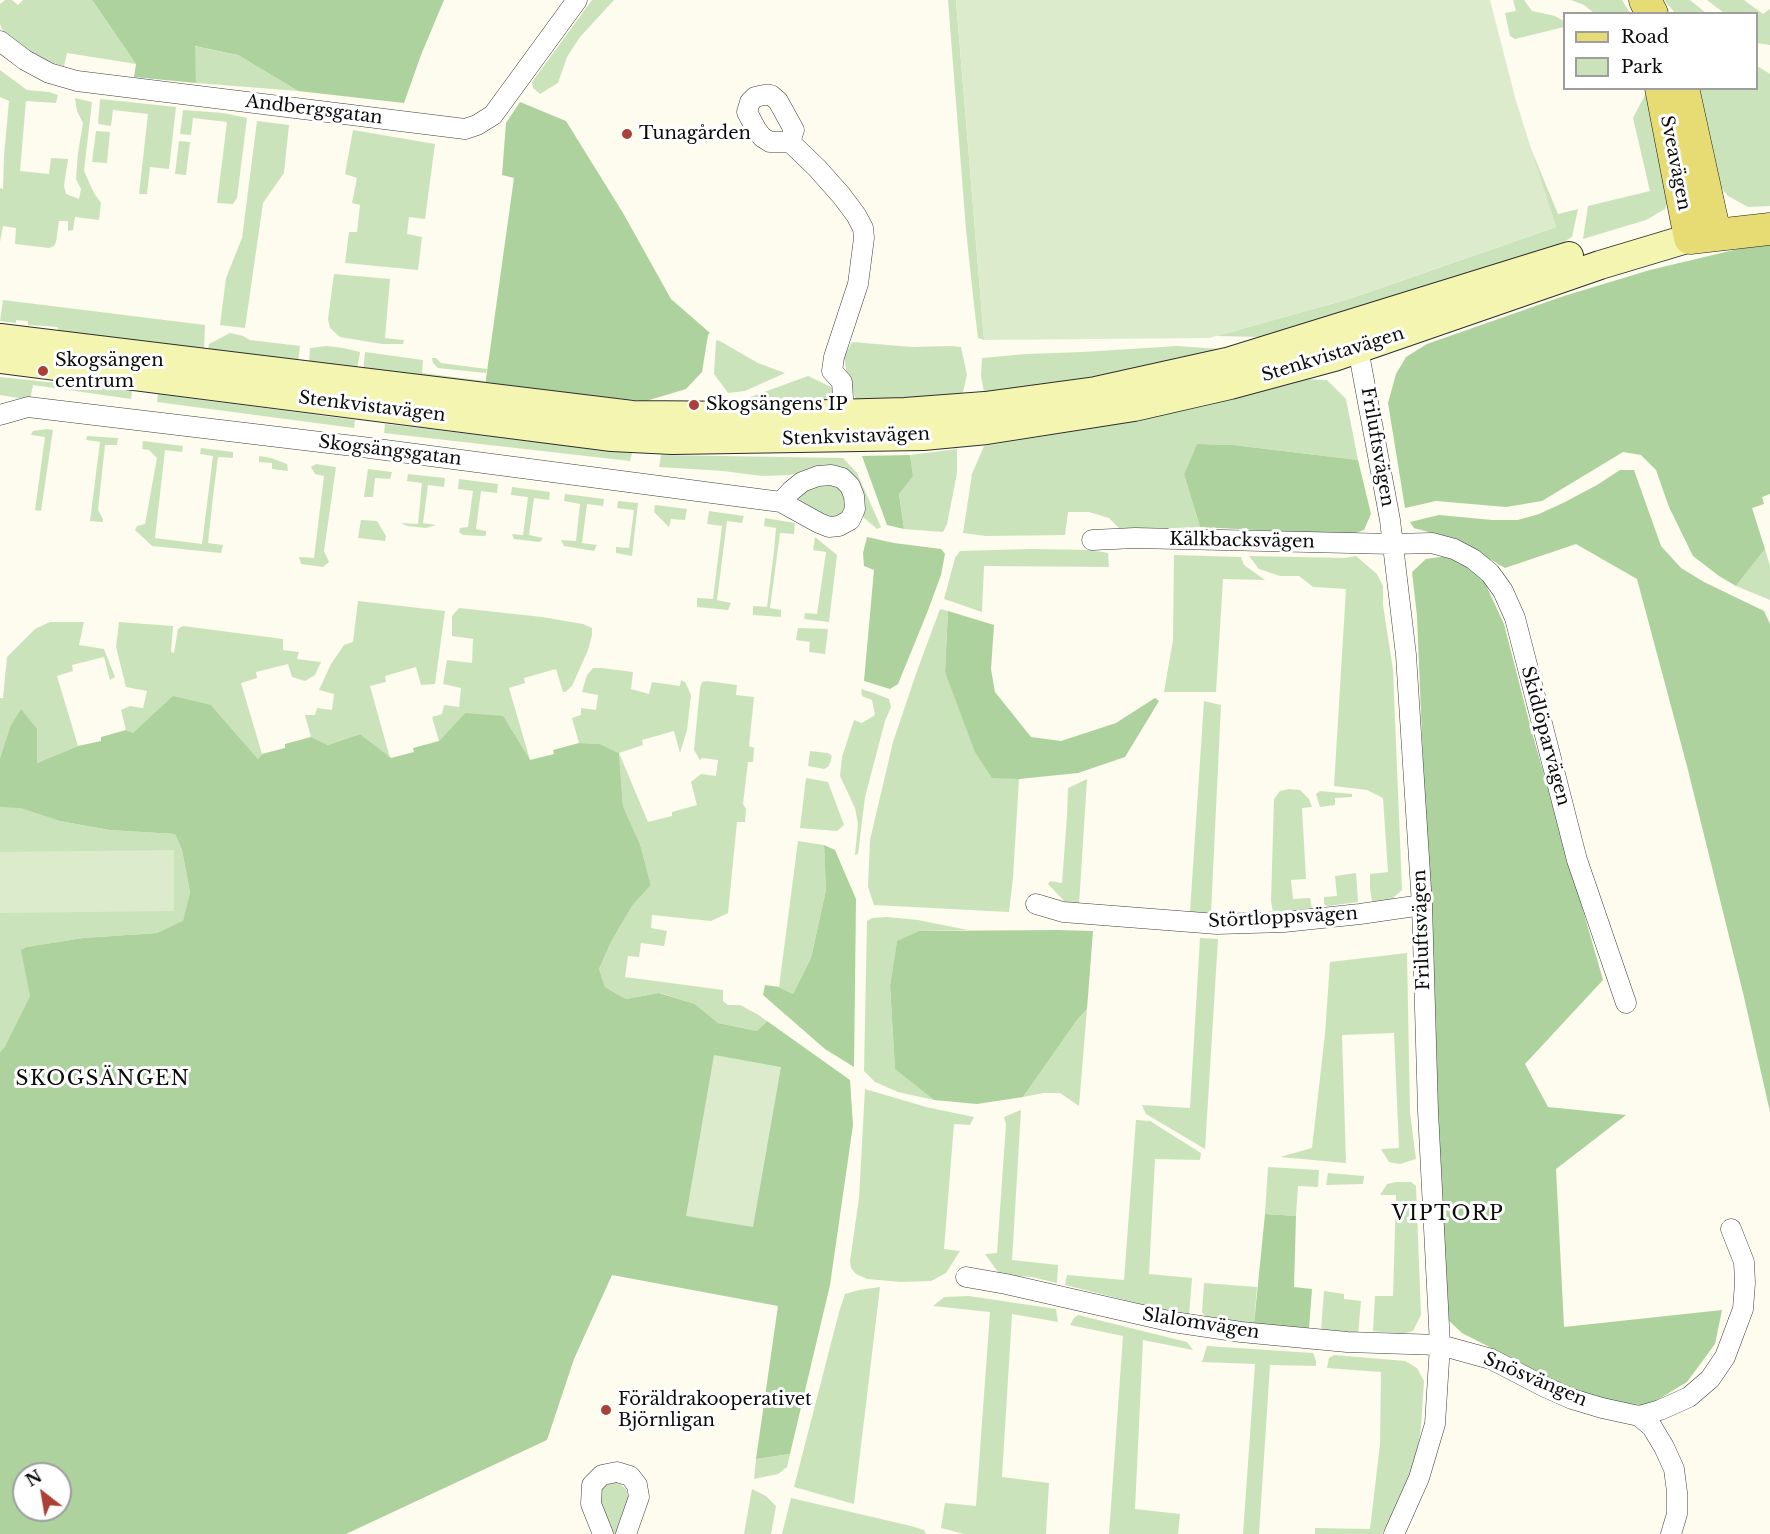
<!DOCTYPE html>
<html>
<head>
<meta charset="utf-8">
<style>
  body { margin:0 }
  #map { position:relative; width:1770px; height:1534px; overflow:hidden; background:#fdfcee; font-family:"Libre Baskerville",serif }
  canvas { display:block }
  .legend { position:absolute; left:1563px; top:12px; width:195px; height:78px; box-sizing:border-box; background:#fff; border:2px solid #9e9e9e; margin:0; padding:8px 10px; list-style:none; font-size:18px; color:#0c0c0c }
  .legend li { display:flex; align-items:center; gap:12px; height:30px }
  .legend b { width:30px; border:2px solid #9e9e9e }
  .north { position:absolute; left:12px; top:1462px; width:60px; height:60px; box-sizing:border-box; background:#fff; border:2px solid #9e9e9e; border-radius:50%; rotate:329deg; font-size:16px; font-weight:700; line-height:24px; text-align:center; color:#0c0c0c }
  .north::after { content:''; display:block; margin:auto; width:21px; height:27px; background:#ab4036; clip-path:polygon(50% 0,100% 100%,50% 72%,0 100%) }
</style>
</head>
<body>
<div id="map">
<canvas width="1770" height="1534"></canvas>
<ul class="legend">
<li><b style="height:8px;background:#e7db73"></b>Road</li>
<li><b style="height:16px;background:#cbe3bb"></b>Park</li>
</ul>
<div class="north">N</div>
</div>
<script>
const ctx = document.querySelector('canvas').getContext('2d');
ctx.lineJoin = 'round';
function fillPath(path, color) { ctx.fillStyle = color; ctx.fill(path, 'evenodd'); }
const toPath = rows => new Path2D(rows.map(r => 'M' + r).join(''));
function strokePath(path, color, width, dash) { ctx.strokeStyle = color; ctx.lineWidth = width; ctx.lineCap = dash ? 'butt' : 'round'; ctx.setLineDash(dash || []); ctx.stroke(path); }
function label(font, color, halo, rows, align = 'center') {
  ctx.font = font + ' "Libre Baskerville",serif'; ctx.lineWidth = 6; ctx.setLineDash([]); ctx.textBaseline = 'middle'; ctx.strokeStyle = halo; ctx.fillStyle = color; for (const [text, x, y, turn = 0] of rows) {
    ctx.save(); ctx.translate(x, y); ctx.rotate((+turn || 0) * Math.PI / 180); ctx.textAlign = isNaN(turn) ? turn : align; if (halo) ctx.strokeText(text, 0, 0); ctx.fillText(text, 0, 0); ctx.restore();
  }
}
fillPath(toPath([
  [5,0,12,0,18,5,23,0,92,0,136,64,67,53,64,66,34,58,5,35,0,24,0,4],
  [592,0,614,0,580,37,567,57,558,83,540,94,533,88,532,82],
  [948,0,956,0,984,340,978,338,974,305,966,230],
  [1513,0,1524,0,1532,11,1555,16,1564,21,1564,27,1515,39,1510,36,1505,13,1516,11],
  [1571,0,1622,0,1630,13,1594,13,1584,5],
  [1664,0,1690,0,1706,13,1675,13],
  [1707,0,1744,0,1763,14,1770,9,1770,45,1757,43,1756,14,1724,13],
  [194,46,238,55,298,91,196,83],
  [1757,66,1770,74,1770,206,1748,207,1728,196,1717,183,1696,89,1756,88],
  [0,70,27,90,49,92,58,95,56,103,26,101,20,171,49,174,51,158,68,159,64,186,66,194,79,199,81,189,76,179,78,153,83,123,77,111,75,98,92,102,84,171,94,193,101,203,99,220,75,217,73,230,68,231,68,221,59,221,56,242,54,246,49,248,15,244,16,228,3,226,0,242,0,188,3,189,4,156,9,101,0,97],
  [1651,90,1673,189,1665,209,1646,220,1583,239,1588,206,1650,191,1633,118,1645,95],
  [100,99,176,107,169,169,150,167,147,194,139,194,148,114,113,110,111,126,98,124],
  [183,110,223,113,247,118,237,198,233,204,217,203,227,122,193,118,191,135,180,134],
  [257,121,289,125,284,173,263,203,245,328,220,325,226,278,242,238],
  [353,130,435,144,425,219,409,217,407,234,422,237,418,270,345,263,349,232,357,232,360,205,352,203,357,178,345,174],
  [96,131,110,132,107,163,92,162],
  [179,141,190,142,186,175,175,174],
  [1529,144,1558,214,1578,209,1572,237,1555,247,1261,337,1216,336,1349,299,1556,227],
  [334,274,390,279,385,338,404,340,403,344,382,344,340,337,330,328,328,319],
  [3,300,205,325,204,351,58,331,58,327,28,325,28,321,16,320,16,323,0,321],
  [230,333,243,336,250,340,300,346,298,362,208,351,209,344],
  [718,340,758,363,785,373,745,391,728,393,714,374,716,341],
  [852,342,912,347,951,346,961,347,967,375,963,392,957,397,857,403,847,375,844,357],
  [327,346,343,348,360,352,357,370,309,362,310,348],
  [1177,346,1221,349,1130,373,984,392,981,376,982,358,1026,354,1083,352],
  [365,352,423,360,422,373,485,381,485,386,363,371],
  [432,358,436,358,441,363,487,369,486,373,438,368,433,363],
  [808,376,831,387,837,398,830,409,734,403],
  [0,377,132,391,131,399,33,385,30,400,0,395],
  [1304,379,1327,380,1346,399,1358,460,1233,445,1197,444,1184,474,1200,527,1121,530,1109,518,1089,512,1068,512,1065,535,986,536,963,533,972,474,984,446,1131,422,1210,405],
  [158,394,355,420,354,428,157,402],
  [385,424,632,453,630,461,384,433],
  [47,429,53,430,41,511,35,510,45,437,31,435,33,431],
  [87,436,118,438,117,445,105,445,98,510,103,519,103,522,90,521,100,442,86,440],
  [143,441,183,446,182,452,165,450,155,538,202,544,213,456,200,454,201,448,233,452,233,458,218,457,213,497,208,543,223,545,221,553,152,546,135,530,137,526,145,524,157,458,149,450,142,449],
  [957,449,957,473,947,524,943,532,904,529,899,493,913,476,910,455],
  [661,455,843,458,857,473,881,527,877,529,863,517,861,498,814,468,790,475,762,476,723,471,659,467],
  [259,456,271,458,287,464,288,471,272,469,272,463,259,462],
  [316,464,336,467,324,551,329,562,323,567,301,564,299,557,314,558,324,476,315,474,311,467],
  [368,469,392,472,390,479,375,478,373,497,364,497],
  [408,474,445,478,444,487,428,485,423,523,436,525,426,528,407,526,401,523,418,524,422,483,407,481],
  [459,479,498,484,497,493,481,491,476,529,486,531,486,535,484,536,463,535,459,532,460,528,468,527,473,491,458,489],
  [830,483,839,485,846,494,847,505,844,513,836,519,815,515,799,500,799,495,804,491],
  [512,487,550,492,549,500,534,498,529,535,543,538,540,542,514,539,512,534,523,535,528,497,511,495],
  [565,494,604,499,603,506,587,504,582,543,597,545,594,551,564,546,561,540,576,541,580,504,564,501],
  [618,501,638,503,632,556,616,553,616,547,629,548,634,510,617,508],
  [655,505,687,509,685,520,671,519,669,527,654,512],
  [709,511,744,516,742,523,727,521,717,600,731,603,728,610,697,607,697,598,713,599,722,526,707,524],
  [765,518,795,523,794,534,780,533,770,608,781,610,781,617,753,615,753,606,767,607,774,551,776,528,764,526],
  [361,520,377,521,386,536,385,541,358,538],
  [815,537,837,555,829,622,804,619,805,613,817,614,826,552,813,550],
  [1030,549,1091,550,1108,553,1109,567,984,566,982,612,944,599,955,558,960,551],
  [1765,549,1770,566,1770,600,1736,586],
  [1174,555,1241,557,1244,565,1265,580,1223,579,1216,692,1164,692,1173,640],
  [1249,556,1345,558,1356,556,1377,574,1383,586,1383,605,1393,670,1402,890,1390,901,1372,901,1370,888,1370,874,1388,872,1383,798,1367,790,1334,786,1346,589,1313,587,1299,576,1280,576,1259,569],
  [358,601,445,611,435,684,421,685,416,667,385,676,386,682,370,686,390,758,360,734,328,745,311,737,305,715,315,715,317,708,332,710,334,694,319,690,331,664,344,645,353,642],
  [459,608,542,617,583,624,592,628,592,635,588,650,572,686,565,692,563,692,556,669,524,678,525,683,509,688,530,760,465,713,439,741,432,717,442,714,444,705,459,707,461,688,443,684,447,660,472,663,473,639,452,636,452,616],
  [940,609,948,611,945,672,992,777,1019,779,1013,878,1009,912,874,905,868,887,870,840,893,742,917,671],
  [50,622,84,622,79,645,104,649,115,677,110,680,104,657,72,665,73,671,57,676,78,746,37,763,37,729,10,727,0,758,0,698,3,698,7,657,35,629],
  [119,622,173,626,171,652,174,653,178,629,183,626,283,639,283,650,299,652,297,659,321,662,315,675,305,681,292,677,288,664,256,672,257,678,241,683,262,754,258,759,211,705,133,733,126,730,121,710,130,706,143,708,147,691,126,687,116,647],
  [798,628,828,629,825,654,809,652,810,642,796,640],
  [593,668,602,668,633,672,631,689,649,694,652,682,680,686,681,680,685,682,691,695,687,730,680,753,674,731,642,740,643,745,619,753,648,822,672,816,672,812,697,805,691,782,701,774,716,776,718,760,702,758,700,760,694,750,700,688,702,682,707,681,737,685,736,695,754,697,749,746,754,748,753,762,748,762,743,804,746,809,745,822,737,822,728,913,711,921,652,915,651,928,667,931,664,946,641,943,639,957,628,956,625,977,723,990,723,1001,728,1005,740,1005,757,1014,767,1021,757,1031,718,1023,695,1004,660,993,626,999,605,987,599,969,611,942,632,906,651,885,640,844,623,808,619,753,600,744,579,743,572,718,581,715,581,708,596,710,598,695,582,692,587,675],
  [861,689,874,693,889,699,891,707,885,721,865,797,858,854,855,855,858,824,855,808,840,776,842,757,854,720,862,723,875,715,872,700,862,696],
  [1204,701,1221,705,1211,913,1190,912],
  [810,751,828,753,832,756,829,766,824,769,808,766],
  [806,778,828,782,844,825,837,831,800,828],
  [1087,779,1079,905,1068,905,1048,884,1050,881,1062,883,1067,816,1068,788],
  [1289,789,1300,790,1309,799,1312,807,1302,808,1306,879,1291,880,1293,899,1310,898,1312,909,1273,913,1271,901,1274,799,1280,791],
  [1320,791,1352,794,1352,797,1335,798,1335,805,1320,807,1316,794],
  [0,807,21,807,60,821,109,830,175,834,182,850,190,892,183,922,157,933,83,938,28,947,30,996,5,1046,0,1052],
  [798,841,824,845,826,890,811,958,793,994,779,987],
  [1356,873,1358,902,1327,906,1324,904,1324,897,1337,896,1335,876],
  [887,917,918,920,968,930,919,931,897,942,890,986,895,1068,934,1100,898,1092,875,1082,864,1071,867,921,872,918],
  [1200,938,1218,939,1205,1149,1146,1114,1142,1105,1190,1108],
  [1407,953,1410,1113,1416,1159,1400,1164,1389,1162,1381,1149,1399,1148,1394,1033,1342,1035,1346,1163,1280,1157,1312,1148,1325,1034,1330,962],
  [1087,1009,1079,1106,1060,1093,1044,1093,1023,1097,1077,1020],
  [865,1089,926,1107,974,1117,970,1125,954,1124,944,1249,960,1251,946,1273,931,1281,901,1282,867,1279,856,1274,851,1268,850,1261,859,1198],
  [1021,1110,1012,1260,1058,1265,1057,1283,1032,1277,1000,1275,985,1254,997,1253,1006,1124,1004,1117],
  [1136,1120,1150,1121,1201,1153,1200,1160,1155,1159,1149,1274,1192,1278,1189,1316,1065,1285,1067,1275,1124,1280],
  [1268,1167,1319,1170,1318,1187,1298,1186,1296,1216,1265,1214],
  [1328,1173,1364,1176,1363,1184,1326,1185],
  [1396,1182,1411,1182,1416,1186,1421,1315,1413,1331,1401,1334,1373,1331,1375,1296,1393,1296,1396,1195,1380,1195,1387,1184],
  [1204,1283,1257,1287,1254,1324,1208,1320,1202,1312],
  [880,1287,854,1504,794,1487,839,1312,845,1294,859,1290],
  [1324,1291,1344,1294,1344,1299,1361,1301,1358,1334,1321,1330],
  [969,1296,1056,1309,1058,1322,1012,1314,1002,1477,1049,1483,1046,1534,964,1534,941,1528,945,1503,976,1506,990,1312,933,1306,944,1297],
  [1078,1315,1187,1342,1193,1350,1143,1340,1135,1509,1180,1514,1178,1534,1109,1534,1123,1336,1070,1325,1074,1318],
  [1207,1346,1313,1353,1316,1361,1316,1366,1270,1365,1259,1534,1243,1534,1255,1364,1202,1362],
  [1334,1355,1405,1361,1417,1368,1424,1381,1421,1427,1416,1460,1392,1516,1382,1534,1315,1534,1315,1528,1370,1529,1380,1444,1381,1372,1327,1368,1329,1358],
  [790,1454,787,1467,778,1474,754,1479,756,1459],
  [612,1482,620,1484,626,1489,629,1499,620,1534,606,1534,596,1499,601,1489],
  [752,1489,766,1496,776,1506,771,1534,744,1534],
  [791,1498,911,1526,924,1530,926,1534,782,1534]
]), '#cbe3bb');
fillPath(toPath([
  [92,0,444,0,421,55,404,103,298,91,238,55,195,46,196,83,134,77,136,64],
  [520,102,566,121,623,213,671,299,710,333,708,335,702,372,686,389,646,401,485,386,514,178,502,175,506,123],
  [1770,245,1770,494,1762,497,1764,504,1752,508,1765,549,1736,586,1719,576,1693,556,1669,507,1656,470,1641,455,1623,452,1542,501,1506,507,1436,501,1405,508,1388,403,1396,374,1406,357,1427,344,1564,296,1650,270,1738,249],
  [1197,444,1233,445,1358,460,1371,514,1364,530,1350,535,1200,527,1184,474],
  [910,455,913,476,899,494,904,529,887,525,862,456],
  [1620,470,1634,470,1661,546,1681,568,1704,582,1764,611,1770,624,1770,1112,1744,997,1687,766,1637,579,1576,544,1505,568,1457,540,1414,528,1410,522,1439,515,1492,520,1518,520,1539,514,1565,502,1597,485],
  [867,537,894,543,941,549,945,554,941,575,927,613,898,684,890,689,864,681,874,570,864,566,863,553],
  [1447,556,1468,567,1485,583,1504,624,1531,729,1603,980,1525,1064,1548,1107,1626,1115,1556,1169,1564,1327,1722,1310,1715,1344,1687,1382,1647,1406,1579,1397,1515,1360,1462,1333,1446,1318,1417,616,1412,572,1426,559],
  [948,611,994,625,991,669,995,692,1031,737,1061,741,1116,723,1155,698,1159,701,1125,757,1078,773,1019,779,992,778,975,752,945,672],
  [173,696,211,705,258,759,262,754,285,748,285,744,311,737,328,745,360,734,391,758,414,752,413,748,439,741,465,713,503,716,530,760,554,754,553,750,579,743,600,744,619,753,623,807,640,844,651,885,632,906,611,942,599,969,605,987,626,999,659,993,695,1004,718,1023,757,1031,767,1021,850,1080,853,1125,830,1285,790,1454,756,1459,778,1306,612,1275,574,1359,547,1440,346,1534,0,1534,0,1052,5,1046,30,996,21,950,27,947,83,938,157,933,183,921,190,892,182,850,175,834,109,830,60,821,21,808,0,807,0,758,10,727,21,709,37,729,37,763,78,746,101,741,101,737,126,730,133,733],
  [24,1474,60,1474,60,1510,24,1510],
  [824,845,835,850,856,899,854,1067,825,1049,763,995,765,985,779,987,793,994,811,958,826,890],
  [1058,930,1093,931,1087,1009,1077,1020,1023,1097,977,1104,934,1100,895,1069,890,986,897,941,919,931],
  [1265,1214,1296,1216,1294,1287,1312,1289,1309,1328,1254,1324]
]), '#add29d');
fillPath(toPath([
  [956,0,1490,0,1516,101,1556,227,1349,299,1209,338,984,340],
  [174,850,174,911,0,913,0,852],
  [714,1055,781,1067,753,1227,686,1216]
]), '#dcebcc');
const minor = toPath([
  [0,41,25,60,49,73,77,81,465,129,477,125,493,115,577,0],
  [790,142,770,142,762,137,756,129,747,112,750,102,755,97,764,95,771,95,778,101,794,130,790,142,817,168,841,195,856,215,863,228,864,238,858,284,834,357,832,371,842,382,844,414],
  [1356,338,1390,520,1406,655,1422,905,1428,1111,1440,1345,1435,1424,1419,1478,1394,1534],
  [0,415,28,407,362,447,781,502,819,523,829,527,839,526,850,520,855,509,854,496,850,486,842,478,831,475,818,476,802,482,791,491,781,502],
  [1092,540,1135,538,1393,544,1432,543,1454,549,1473,559,1490,573,1503,591,1515,618,1577,860,1626,1003],
  [1036,904,1063,912,1217,924,1284,922,1360,914,1422,905],
  [966,1277,1006,1284,1173,1322,1241,1332,1347,1342,1440,1345,1491,1359,1545,1387,1572,1399,1602,1408,1639,1416,1660,1410,1689,1397,1710,1379,1725,1357,1743,1309,1745,1283,1744,1262,1731,1229],
  [1639,1416,1652,1427,1664,1447,1674,1469,1677,1492,1677,1514,1671,1534],
  [603,1534,591,1504,592,1485,602,1475,617,1472,630,1476,637,1485,639,1497,626,1534]
]);
const secondary = toPath([
  [0,338,632,415,759,416,905,412,985,406,1096,391,1227,362,1569,256],
  [0,359,612,437,672,440,923,436,987,430,1134,407,1230,385,1334,357,1600,265,1690,238]
]);
const primary = toPath([
  [1645,0,1652,14],
  [1661,88,1690,238,1770,229],
  [1683,88,1715,234]
]);
strokePath(minor, '#3f3f3f', 21);
strokePath(secondary, '#2e2e2e', 30);
strokePath(primary, '#1d1d1d', 33);
strokePath(minor, '#fff', 20);
strokePath(secondary, '#f3f5b0', 28);
strokePath(primary, '#e7db73', 32);
for (const [x, y, r, color] of [
  [627,134,6,"#ab4036"],
  [43,371,6,"#ab4036"],
  [694,405,6,"#ab4036"],
  [606,1410,6,"#ab4036"]
]) { const dot = new Path2D(); dot.arc(x, y, r, 0, 2 * Math.PI); ctx.fillStyle = color; ctx.fill(dot); strokePath(dot, '#fff', 2); }
label('18px', '#0c0c0c', '#fff', [
  ["Andbergsgatan",314,110,7],
  ["Sveavägen",1675,163,79],
  ["Stenkvistavägen",1333,355,-17],
  ["Stenkvistavägen",372,407,7],
  ["Stenkvistavägen",856,437,-2],
  ["Friluftsvägen",1377,447,80],
  ["Skogsängsgatan",390,451,7],
  ["Kälkbacksvägen",1242,541,1],
  ["Skidlöparvägen",1545,736,75],
  ["Störtloppsvägen",1283,918,-3],
  ["Friluftsvägen",1422,930,-92],
  ["Slalomvägen",1201,1324,9],
  ["Snösvängen",1535,1380,23]
]);
label('18px', '#0c0c0c', '#fff', [
  ["Tunagården",639,134],
  ["Skogsängen",55,361],
  ["centrum",55,382],
  ["Skogsängens IP",706,405],
  ["Föräldrakooperativet",618,1400],
  ["Björnligan",618,1421]
], 'left');
ctx.letterSpacing = '1.5px';
label('20px', '#0c0c0c', '#fff', [
  ["SKOGSÄNGEN",103,1079],
  ["VIPTORP",1448,1214]
]);
ctx.letterSpacing = '0px';
</script>
</body>
</html>
